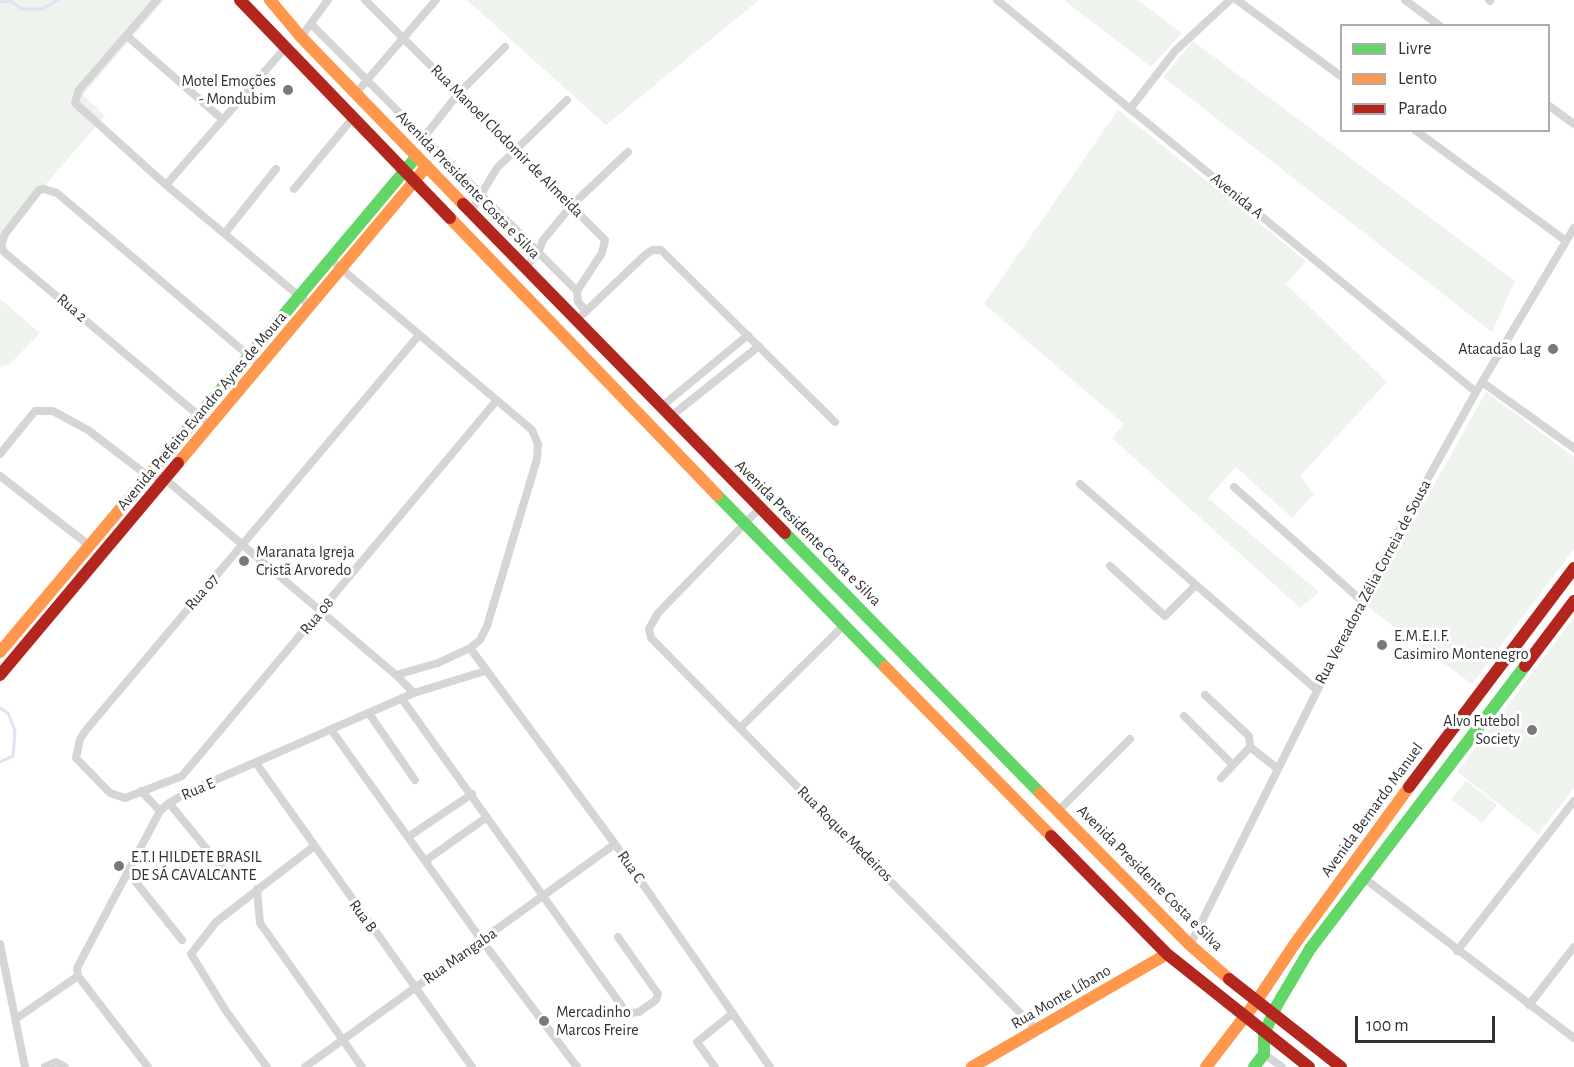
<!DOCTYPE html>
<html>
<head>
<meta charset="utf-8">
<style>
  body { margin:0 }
  #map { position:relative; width:1574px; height:1067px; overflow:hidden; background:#fff; font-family:"Alegreya Sans",sans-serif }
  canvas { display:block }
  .legend { position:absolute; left:1340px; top:24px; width:210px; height:108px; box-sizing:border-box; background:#fff; border:2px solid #adadad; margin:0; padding:8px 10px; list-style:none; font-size:18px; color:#313131 }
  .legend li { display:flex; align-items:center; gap:12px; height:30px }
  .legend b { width:30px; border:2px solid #adadad }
  .scale { position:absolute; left:1355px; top:1016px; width:140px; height:27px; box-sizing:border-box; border:3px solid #313131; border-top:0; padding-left:8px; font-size:18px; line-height:21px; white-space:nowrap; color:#313131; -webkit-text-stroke:4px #fff; paint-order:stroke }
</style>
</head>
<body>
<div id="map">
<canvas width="1574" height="1067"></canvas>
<ul class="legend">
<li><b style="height:8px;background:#63d668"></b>Livre</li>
<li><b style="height:8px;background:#ff974d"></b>Lento</li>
<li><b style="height:8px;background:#b3261e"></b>Parado</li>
</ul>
<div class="scale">100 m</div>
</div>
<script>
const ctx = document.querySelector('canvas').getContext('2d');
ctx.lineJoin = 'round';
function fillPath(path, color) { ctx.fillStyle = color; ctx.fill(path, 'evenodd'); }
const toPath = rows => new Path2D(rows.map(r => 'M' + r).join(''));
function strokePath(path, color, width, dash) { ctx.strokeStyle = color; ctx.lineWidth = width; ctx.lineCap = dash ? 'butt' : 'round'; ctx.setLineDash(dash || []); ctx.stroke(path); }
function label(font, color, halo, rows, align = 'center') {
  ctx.font = font + ' "Alegreya Sans",sans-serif'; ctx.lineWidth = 6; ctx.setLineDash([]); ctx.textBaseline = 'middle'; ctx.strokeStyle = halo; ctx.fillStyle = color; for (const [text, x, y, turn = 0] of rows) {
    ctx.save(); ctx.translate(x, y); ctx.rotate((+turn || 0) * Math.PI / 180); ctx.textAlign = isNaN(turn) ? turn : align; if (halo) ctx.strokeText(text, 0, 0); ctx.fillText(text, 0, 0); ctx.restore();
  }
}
fillPath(toPath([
  [0,0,164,0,83,95,105,116,0,237],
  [467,0,759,0,606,125],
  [1064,0,1138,0,1182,33,1151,67],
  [1193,41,1515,281,1492,332,1163,77],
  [1118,110,1306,261,1286,284,1387,382,1300,476,1314,494,1292,518,1236,467,1208,498,1319,592,1300,608,1112,438,1124,424,984,304],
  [0,299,40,333,10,364,0,367],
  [1486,392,1574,457,1574,549,1472,684,1366,606],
  [1574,618,1574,788,1538,834,1457,772],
  [1466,781,1497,805,1482,823,1451,799]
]), '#eef3ed');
strokePath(toPath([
  [0,2,10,1,22,9,42,9,58,0],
  [0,708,8,713,15,731,13,756,0,762]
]), '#dde4f0', 3);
strokePath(toPath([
  [157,0,79,90,75,103,166,185,311,306],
  [365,0,605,240,602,253,577,291],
  [997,0,1476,392],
  [1237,0,1342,77],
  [1405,0,1440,26],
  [1489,0,1490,1],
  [311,24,577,291,578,302,586,311],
  [127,36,222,119],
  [301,37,328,0],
  [356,93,436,0],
  [1548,105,1574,124],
  [1130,109,1175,51,1230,0],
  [1415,130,1566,241],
  [424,137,459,93,505,47],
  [166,185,286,47],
  [294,189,352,119],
  [471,211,497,168,567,100],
  [225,233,276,169],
  [337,265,532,430,538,444,537,459,487,626,480,640,470,648,438,663,396,675],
  [525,268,538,253,543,240,572,205,628,152],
  [583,314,644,256,652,250,661,250,835,422],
  [419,335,86,730,80,739,76,758,110,793,125,798,182,776,497,400],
  [1482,382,1574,448],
  [661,407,748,335],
  [670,417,759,346],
  [203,419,4,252,1,246,5,234,39,190,44,189,57,193,260,365],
  [0,454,35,411,53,411,88,430,148,476,165,479,396,675,414,693],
  [0,476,90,546],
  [1080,484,1317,690],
  [1234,487,1362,601],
  [760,508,658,613,649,629,651,638,1037,1030],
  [1110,566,1165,616,1196,585],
  [470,648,615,844,770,1067],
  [1205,695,1249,736,1250,747],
  [402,699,624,1009,631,1013,639,1012,656,1000,658,994,618,937],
  [370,715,415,780],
  [1184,716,1232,764],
  [740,728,844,625],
  [332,731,483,942,577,1067],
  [256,763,472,1067],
  [1221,778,1250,747,1278,769],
  [141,791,160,811],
  [169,803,224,870],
  [1059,810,1130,739],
  [408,837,472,794],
  [425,861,487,817],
  [127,871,182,940],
  [1364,878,1574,1038],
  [257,889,260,923,362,1067],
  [0,944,25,1067],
  [1190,945,1381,563,1476,392,1574,228],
  [1457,951,1574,801],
  [1529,1005,1574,947],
  [17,1018,78,976],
  [1264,1054,1282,1067],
  [45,1067,56,1062,65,1067],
  [148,1067,78,976,77,968,160,811,169,803,190,791,414,693,485,671],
  [267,1067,226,1011,191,954,216,922,313,847],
  [305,1067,615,844],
  [715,1067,697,1042,733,1013]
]), '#d5d5d5', 8);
strokePath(toPath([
  [206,407,417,156],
  [717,495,885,667],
  [785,533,1040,793],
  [1254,1067,1264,1054,1264,1034,1277,1005,1310,949,1525,666]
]), '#63d668', 12);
strokePath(toPath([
  [270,0,301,37,463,204],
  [450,218,717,495],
  [178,463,427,166],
  [0,652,206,407],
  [885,667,1051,836],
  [1040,793,1190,945,1229,979],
  [972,1067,1167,954],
  [1206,1067,1256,1002,1294,945,1409,787]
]), '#ff974d', 12);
strokePath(toPath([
  [240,0,450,218],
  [463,204,785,533],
  [1525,666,1574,601],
  [0,675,178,463],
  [1409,787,1574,568],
  [1051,836,1167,954,1309,1067],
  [1229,979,1341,1067]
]), '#b3261e', 12);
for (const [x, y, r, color] of [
  [288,90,6,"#797979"],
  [1553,349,6,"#797979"],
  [244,561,6,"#797979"],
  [1382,645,6,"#797979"],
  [1532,730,6,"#797979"],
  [119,866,6,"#797979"],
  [544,1021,6,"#797979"]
]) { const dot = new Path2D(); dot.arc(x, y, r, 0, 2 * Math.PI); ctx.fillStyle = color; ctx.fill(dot); strokePath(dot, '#fff', 2); }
label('16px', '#313131', '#fff', [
  ["Motel Emoções",276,81,"right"],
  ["- Mondubim",276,99,"right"],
  ["Atacadão Lag",1541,349,"right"],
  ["Maranata Igreja",256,552],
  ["Cristã Arvoredo",256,570],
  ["E.M.E.I.F.",1394,636],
  ["Casimiro Montenegro",1394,654],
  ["Alvo Futebol",1520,721,"right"],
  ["Society",1520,739,"right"],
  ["E.T.I HILDETE BRASIL",131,857],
  ["DE SÁ CAVALCANTE",131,875],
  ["Mercadinho",556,1012],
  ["Marcos Freire",556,1030]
], 'left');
label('16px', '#313131', '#fff', [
  ["Rua Manoel Clodomir de Almeida",507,141,45],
  ["Avenida Presidente Costa e Silva",468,185,46],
  ["Avenida A",1237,196,39],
  ["Rua 2",72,308,40],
  ["Avenida Prefeito Evandro Ayres de Moura",202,411,-50],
  ["Avenida Presidente Costa e Silva",808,533,45],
  ["Rua Vereadora Zélia Correia de Sousa",1373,582,-62],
  ["Rua 07",202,592,-49],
  ["Rua 08",317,616,-50],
  ["Rua E",198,789,-23],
  ["Avenida Bernardo Manuel",1372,810,-54],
  ["Rua Roque Medeiros",845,834,45],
  ["Rua C",631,867,55],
  ["Avenida Presidente Costa e Silva",1150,878,45],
  ["Rua B",363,916,54],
  ["Rua Mangaba",460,956,-35],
  ["Rua Monte Líbano",1061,997,-30]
]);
</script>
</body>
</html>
